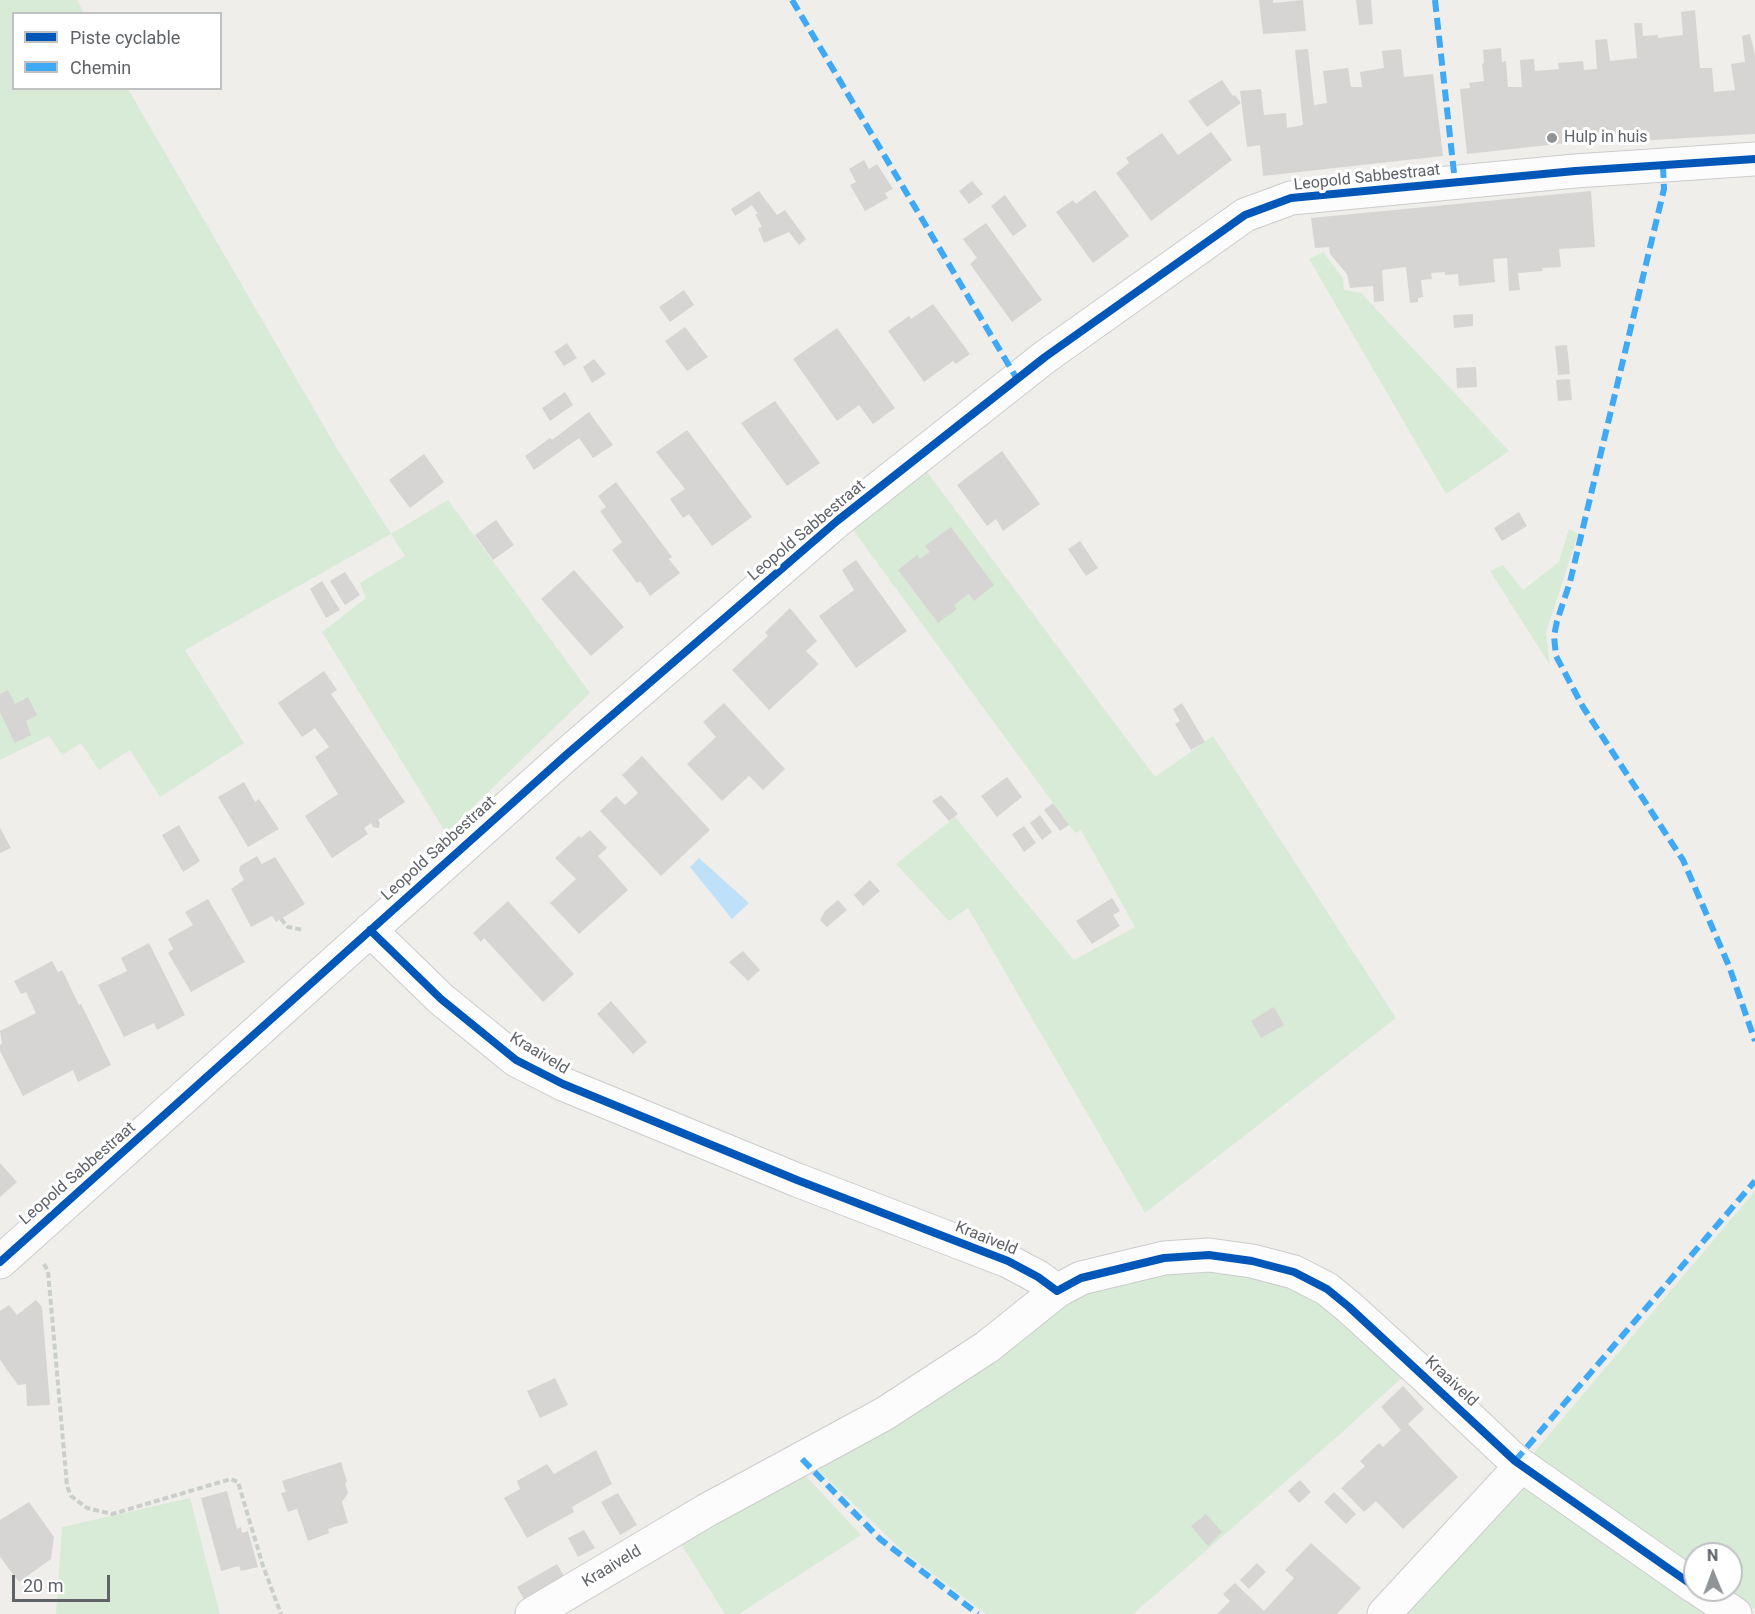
<!DOCTYPE html>
<html>
<head>
<meta charset="utf-8">
<style>
  body { margin:0 }
  #map { position:relative; width:1755px; height:1614px; overflow:hidden; background:#efeeea; font-family:Roboto,sans-serif }
  canvas { display:block }
  .legend { position:absolute; left:12px; top:12px; width:210px; height:78px; box-sizing:border-box; background:#fff; border:2px solid #bfc1c3; margin:0; padding:8px 10px; list-style:none; font-size:18px; color:#5f6368 }
  .legend li { display:flex; align-items:center; gap:12px; height:30px }
  .legend b { width:30px; border:2px solid #bfc1c3 }
  .north { position:absolute; left:1683px; top:1542px; width:60px; height:60px; box-sizing:border-box; background:#fff; border:2px solid #bfc1c3; border-radius:50%; rotate:359deg; font-size:16px; font-weight:700; line-height:24px; text-align:center; color:#5f6368 }
  .north::after { content:''; display:block; margin:auto; width:21px; height:27px; background:#919496; clip-path:polygon(50% 0,100% 100%,50% 72%,0 100%) }
  .scale { position:absolute; left:12px; top:1575px; width:98px; height:27px; box-sizing:border-box; border:3px solid #5f6368; border-top:0; padding-left:8px; font-size:18px; line-height:21px; white-space:nowrap; color:#5f6368; -webkit-text-stroke:4px #fff; paint-order:stroke }
</style>
</head>
<body>
<div id="map">
<canvas width="1755" height="1614"></canvas>
<ul class="legend">
<li><b style="height:8px;background:#0057b8"></b>Piste cyclable</li>
<li><b style="height:8px;background:#3fa9f5"></b>Chemin</li>
</ul>
<div class="north">N</div>
<div class="scale">20 m</div>
</div>
<script>
const ctx = document.querySelector('canvas').getContext('2d');
ctx.lineJoin = 'round';
function fillPath(path, color) { ctx.fillStyle = color; ctx.fill(path, 'evenodd'); }
const toPath = rows => new Path2D(rows.map(r => 'M' + r).join(''));
function strokePath(path, color, width, dash) { ctx.strokeStyle = color; ctx.lineWidth = width; ctx.lineCap = dash ? 'butt' : 'round'; ctx.setLineDash(dash || []); ctx.stroke(path); }
function label(font, color, halo, rows, align = 'center') {
  ctx.font = font + ' Roboto,sans-serif'; ctx.lineWidth = 6; ctx.setLineDash([]); ctx.textBaseline = 'middle'; ctx.strokeStyle = halo; ctx.fillStyle = color; for (const [text, x, y, turn = 0] of rows) {
    ctx.save(); ctx.translate(x, y); ctx.rotate((+turn || 0) * Math.PI / 180); ctx.textAlign = isNaN(turn) ? turn : align; if (halo) ctx.strokeText(text, 0, 0); ctx.fillText(text, 0, 0); ctx.restore();
  }
}
fillPath(toPath([
  [0,0,77,0,84,13,14,14,14,88,128,89,336,447,391,534,448,500,590,693,446,833,322,632,366,598,360,583,405,556,391,534,185,650,244,743,160,797,130,750,99,770,81,743,62,755,49,736,0,760],
  [1323,252,1343,278,1344,290,1361,293,1509,451,1446,494,1309,259],
  [924,468,1155,777,1213,736,1396,1018,1145,1213,968,908,949,921,896,864,955,817,1074,960,1135,927,1081,830,1075,833,851,527],
  [1569,529,1578,534,1546,633,1550,665,1490,571,1503,565,1523,590,1559,562],
  [1755,1191,1755,1609,1727,1590,1731,1590,1731,1554,1695,1554,1695,1568,1531,1456],
  [1203,1264,1298,1284,1408,1372,1338,1436,1133,1614,986,1614,904,1552,819,1471,822,1459,1065,1298],
  [803,1473,861,1535,739,1614,725,1614,678,1539],
  [1525,1482,1720,1614,1395,1614],
  [190,1498,220,1614,56,1614,62,1527]
]), '#d8ebd6');
fillPath(toPath([
  [699,858,749,903,732,919,690,867]
]), '#bfe0f9');
fillPath(toPath([
  [1259,0,1273,0,1273,3,1303,0,1306,31,1263,34],
  [1356,0,1371,0,1373,24,1359,25],
  [1695,10,1700,68,1712,68,1714,92,1735,90,1731,64,1745,62,1742,36,1750,34,1755,55,1755,134,1602,143,1602,139,1467,154,1460,89,1470,88,1469,83,1484,81,1482,64,1484,63,1483,50,1501,48,1502,62,1506,61,1508,87,1522,87,1520,60,1534,59,1535,71,1559,69,1558,63,1583,61,1584,70,1597,69,1595,40,1607,39,1610,61,1637,58,1634,23,1642,23,1643,36,1658,35,1658,38,1683,35,1681,12],
  [1308,49,1314,105,1327,103,1323,71,1348,68,1351,87,1362,87,1360,72,1384,68,1382,51,1401,49,1404,77,1433,74,1443,156,1263,176,1260,145,1247,147,1240,91,1261,89,1264,115,1286,113,1287,128,1303,125,1295,50],
  [1222,80,1233,96,1235,95,1241,103,1207,127,1188,101],
  [1211,132,1232,160,1151,221,1116,173,1129,163,1126,158,1162,133,1178,155],
  [864,160,869,169,877,164,893,189,885,193,888,198,865,211,850,185,856,182,849,169],
  [972,181,983,194,969,204,959,191],
  [1095,190,1129,236,1093,263,1056,212,1073,200,1076,204],
  [759,191,777,215,785,210,806,239,799,245,789,232,764,243,758,228,762,227,755,214,758,214,752,205,735,216,731,209],
  [1591,191,1595,247,1559,249,1561,267,1542,268,1543,271,1518,273,1520,290,1509,291,1507,258,1493,259,1495,282,1459,286,1458,274,1445,275,1445,272,1431,273,1432,279,1421,280,1423,297,1418,298,1418,302,1410,303,1406,267,1382,270,1384,301,1374,302,1373,286,1350,288,1347,274,1330,254,1329,247,1315,248,1311,218],
  [1005,195,1027,226,1013,236,991,206],
  [986,223,1042,300,1012,322,970,264,977,258,963,239],
  [684,290,694,305,670,322,659,307],
  [933,304,970,354,956,364,953,361,924,382,888,331,909,316,911,319],
  [1473,314,1473,326,1454,328,1453,315],
  [685,327,708,357,687,371,665,341],
  [837,328,895,408,873,424,859,405,837,421,793,359],
  [567,343,577,358,564,366,554,352],
  [1567,345,1570,374,1558,375,1555,346],
  [594,359,606,374,592,383,583,367],
  [1476,367,1477,387,1457,388,1456,368],
  [1570,379,1572,400,1558,401,1556,380],
  [565,392,573,405,550,421,542,408],
  [775,401,820,463,787,486,741,423],
  [589,412,613,445,593,458,579,438,534,470,525,456,550,438,552,440],
  [687,430,752,517,712,546,689,514,683,518,670,499,685,489,656,452],
  [1002,451,1040,504,1003,531,996,519,987,526,957,485],
  [424,454,444,482,410,508,389,480],
  [616,482,672,557,669,559,680,573,650,596,640,581,637,583,612,550,622,542,600,511,606,507,598,496],
  [1519,512,1527,526,1502,541,1494,528],
  [496,520,514,545,493,560,475,535],
  [951,527,994,585,974,601,969,594,954,605,957,609,938,623,898,570,917,555,920,559,930,552,925,546],
  [1080,541,1098,568,1086,576,1068,549],
  [856,560,907,631,856,668,819,616,854,590,842,570],
  [574,570,624,627,591,656,541,599],
  [345,572,360,595,345,605,330,581],
  [322,581,340,610,326,618,310,589],
  [790,608,817,641,806,651,819,664,769,710,732,670,768,636,765,632],
  [324,671,337,690,331,694,405,802,378,820,380,823,379,828,373,827,371,823,364,828,368,834,332,858,305,816,338,794,315,757,329,747,315,728,302,737,278,703],
  [8,690,15,704,28,697,37,715,26,721,31,735,15,743,0,712,0,694],
  [724,703,785,769,763,790,749,776,722,801,687,764,716,737,703,722],
  [1182,703,1205,742,1191,750,1175,724,1180,721,1173,709],
  [642,756,710,830,661,876,600,811,616,796,625,805,638,793,622,775],
  [1007,777,1022,797,997,817,981,796],
  [244,782,255,802,259,799,279,829,248,847,218,797],
  [941,795,958,814,949,821,932,801],
  [1053,803,1069,825,1060,831,1044,810],
  [1040,815,1052,832,1042,840,1030,823],
  [179,825,200,861,183,872,162,835],
  [1024,826,1036,843,1024,852,1012,834],
  [0,828,11,848,0,853],
  [590,830,607,848,598,856,628,890,579,934,550,903,576,879,555,858,579,836,581,838],
  [257,856,262,864,275,857,305,904,276,922,272,916,251,927,231,889,244,880,239,871,240,866],
  [870,880,880,891,863,906,854,895],
  [1112,898,1120,911,1113,915,1120,926,1092,944,1076,921],
  [208,899,245,962,191,992,168,953,173,949,168,939,193,925,185,912],
  [838,900,847,910,827,927,820,920,825,911],
  [508,901,574,974,543,1002,484,938,481,942,473,933],
  [149,943,185,1015,157,1030,154,1023,124,1037,98,985,127,971,121,958],
  [743,951,760,970,748,981,729,962],
  [52,961,58,972,62,970,79,1005,81,1004,111,1065,78,1082,73,1070,23,1096,0,1051,0,1045,2,1044,0,1031,36,1013,26,992,21,994,14,981],
  [611,1001,647,1042,633,1054,597,1014],
  [1274,1007,1284,1025,1261,1038,1251,1021],
  [0,1163,17,1182,0,1197],
  [36,1300,42,1307,50,1405,27,1406,26,1384,18,1385,0,1360,0,1311,9,1305,17,1315],
  [555,1378,568,1405,540,1418,527,1391],
  [1403,1386,1424,1409,1408,1424,1458,1477,1403,1529,1376,1501,1364,1512,1341,1488,1365,1466,1360,1461,1379,1443,1383,1447,1401,1430,1381,1407],
  [596,1450,612,1484,572,1507,574,1512,527,1538,504,1498,520,1489,517,1481,547,1464,554,1474],
  [341,1462,347,1482,345,1483,348,1493,342,1502,348,1523,328,1529,329,1533,308,1541,297,1509,288,1512,281,1493,286,1492,282,1481],
  [1300,1480,1311,1492,1299,1503,1288,1491],
  [227,1491,237,1529,241,1527,242,1533,248,1531,258,1567,241,1571,239,1566,221,1571,201,1498],
  [1334,1492,1356,1514,1346,1524,1324,1502],
  [618,1493,637,1525,620,1535,601,1502],
  [29,1502,54,1537,51,1559,19,1582,0,1557,0,1520],
  [1206,1514,1222,1532,1208,1546,1191,1526],
  [584,1530,595,1548,578,1557,568,1538],
  [1311,1543,1361,1588,1337,1614,1217,1614,1230,1601,1223,1594,1235,1583,1264,1611,1294,1578,1285,1570],
  [1257,1563,1266,1572,1249,1589,1240,1580],
  [557,1564,567,1581,527,1604,517,1587]
]), '#d6d5d3');
const minor = toPath([
  [370,930,441,999,516,1060,563,1084,797,1180,1008,1261,1038,1277,1057,1291],
  [0,1262,566,755,837,521,1045,357,1245,215,1291,198,1575,171,1755,159],
  [1700,1590,1735,1614],
  [532,1614,707,1510,884,1414,987,1347,1057,1291,1081,1278,1164,1258,1209,1255,1252,1261,1294,1272,1327,1289,1349,1307,1427,1378,1515,1461,1695,1587],
  [1384,1614,1521,1466]
]);
strokePath(minor, '#cbcccc', 35);
strokePath(toPath([
  [281,919,288,927,304,930],
  [44,1264,48,1271,67,1486,71,1496,87,1508,112,1514,231,1479,238,1482,263,1566,281,1614]
]), '#cacfcc', 4, [6, 3]);
strokePath(minor, '#fdfcfc', 33);
strokePath(toPath([
  [792,0,1017,379],
  [1435,0,1455,182],
  [1663,166,1664,189,1570,582,1557,621,1554,636,1556,656,1583,707,1683,860,1729,966,1755,1041],
  [802,1459,880,1539,978,1614],
  [1515,1461,1755,1181]
]), '#3fa9f5', 6, [12, 6]);
strokePath(toPath([
  [370,930,441,999,516,1060,563,1084,797,1180,1008,1261,1038,1277,1057,1291,1081,1278,1164,1258,1209,1255,1252,1261,1294,1272,1327,1289,1349,1307,1515,1461,1695,1587],
  [0,1262,566,755,837,521,1045,357,1245,215,1291,198,1575,171,1755,159]
]), '#0057b8', 8);
for (const [x, y, r, color] of [
  [1552,138,6,"#919496"]
]) { const dot = new Path2D(); dot.arc(x, y, r, 0, 2 * Math.PI); ctx.fillStyle = color; ctx.fill(dot); strokePath(dot, '#fff', 2); }
label('16px', '#5f6368', '#fff', [
  ["Hulp in huis",1564,138]
], 'left');
label('16px', '#5f6368', '#fff', [
  ["Leopold Sabbestraat",1367,178,-6],
  ["Leopold Sabbestraat",807,531,-40],
  ["Leopold Sabbestraat",439,849,-42],
  ["Kraaiveld",539,1054,31],
  ["Leopold Sabbestraat",78,1174,-41],
  ["Kraaiveld",986,1239,22],
  ["Kraaiveld",1451,1382,43],
  ["Kraaiveld",612,1567,-31]
]);
</script>
</body>
</html>
